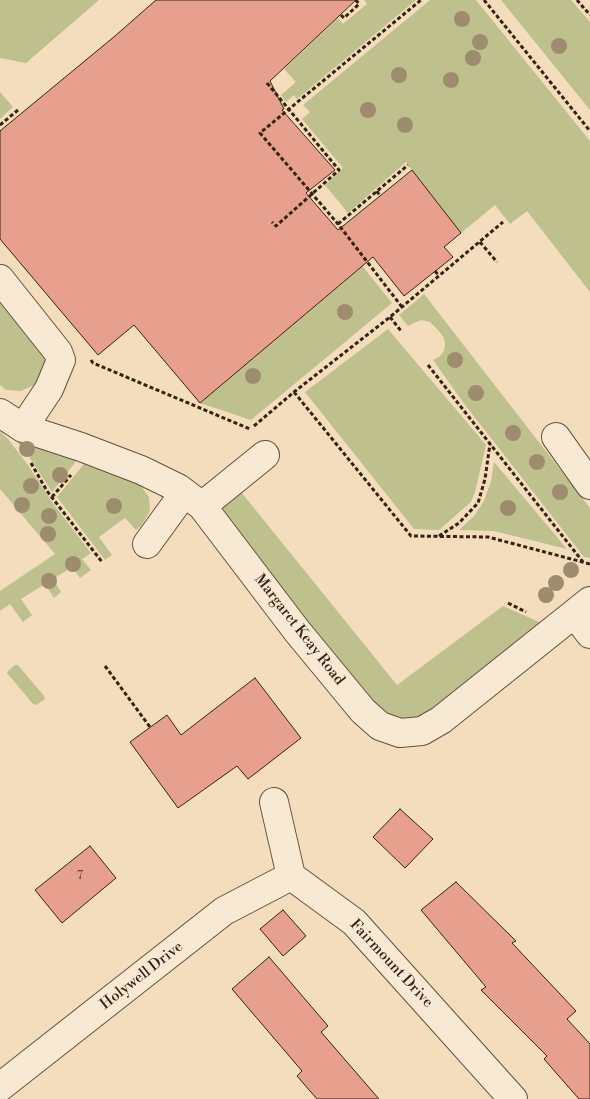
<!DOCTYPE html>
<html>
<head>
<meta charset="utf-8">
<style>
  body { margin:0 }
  canvas { display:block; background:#f3ddbc }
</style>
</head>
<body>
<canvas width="590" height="1099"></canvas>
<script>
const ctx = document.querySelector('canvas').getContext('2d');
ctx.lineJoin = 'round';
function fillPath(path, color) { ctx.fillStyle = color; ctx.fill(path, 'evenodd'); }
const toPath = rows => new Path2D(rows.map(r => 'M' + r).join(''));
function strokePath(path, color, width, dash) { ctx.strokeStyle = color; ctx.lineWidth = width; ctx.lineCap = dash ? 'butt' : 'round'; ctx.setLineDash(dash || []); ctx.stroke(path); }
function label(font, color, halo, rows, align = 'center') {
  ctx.font = font + ' "Libre Bodoni",serif'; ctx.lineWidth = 4; ctx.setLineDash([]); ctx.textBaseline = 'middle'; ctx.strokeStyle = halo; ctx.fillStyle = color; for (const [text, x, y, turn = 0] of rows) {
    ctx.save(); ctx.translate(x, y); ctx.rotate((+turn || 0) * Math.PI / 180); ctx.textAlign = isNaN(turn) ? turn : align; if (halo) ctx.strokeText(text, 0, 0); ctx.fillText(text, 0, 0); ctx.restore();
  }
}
fillPath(toPath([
  [0,0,99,0,26,63,0,58],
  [364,0,416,0,297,99,294,95,286,102,281,95,296,82,284,69,338,18,343,24,367,4],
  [430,0,476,0,590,141,590,292,527,211,510,224,495,205,461,233,406,162,348,213,325,185,343,168,302,119,310,112,303,105],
  [501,0,571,0,590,22,590,110],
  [0,92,13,107,0,119],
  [339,237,392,303,251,420,200,403,359,269],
  [424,294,590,508,590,558,584,557,465,405,433,360,439,357,444,351,445,345,444,338,438,330,430,322,421,320,408,326,399,315],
  [0,296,37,340,47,360,43,373,34,385,21,391,6,390,0,385],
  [388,329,486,445,475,492,471,502,439,530,414,529,305,392],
  [0,432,8,439,28,465,52,502,91,553,82,559,91,570,80,578,72,567,53,579,61,592,54,598,45,584,21,599,32,615,23,622,10,604,0,611,0,591,55,554,0,489],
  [15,439,77,460,52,492,32,461],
  [494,462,567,549,494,531,459,530,474,516,484,501,491,481],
  [84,464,130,480,141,486,149,497,150,511,141,526,136,530,125,518,99,537,112,555,105,560,57,497],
  [237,487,397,685,503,606,550,627,419,722,386,720,212,507],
  [15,665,18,665,44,696,45,699,36,705,33,704,7,673,8,671]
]), '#bec08e');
const building = toPath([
  [156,0,356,0,270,81,284,109,282,110,335,170,306,193,338,230,412,170,461,233,444,247,453,257,404,296,373,257,200,403,134,325,98,355,0,239,0,131,115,36,156,0],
  [255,678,301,738,248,779,237,766,178,808,130,742,167,715,181,735,255,678],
  [400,809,433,839,405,868,373,837,400,809],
  [90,846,116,878,62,923,35,890,90,846],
  [456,882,516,941,512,943,576,1011,567,1019,590,1044,590,1099,579,1099,544,1059,547,1056,481,990,486,987,421,910,456,882],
  [283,910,306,936,283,956,260,929,283,910],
  [269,957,328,1026,321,1032,379,1099,317,1099,297,1076,302,1071,232,989,269,957]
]);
fillPath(building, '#e6a08d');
strokePath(building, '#362211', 1);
const minor = toPath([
  [0,279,58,352,61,360,49,389,23,428],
  [0,413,23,428,81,447,141,470,178,488,202,506,297,631,363,711,380,726,400,733,422,731,441,720,590,601],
  [556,437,590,485],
  [202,506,265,455],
  [147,544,184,493],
  [575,614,590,634],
  [274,802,291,876,354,922,513,1099],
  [0,1087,224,911,291,876]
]);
strokePath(minor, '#65513c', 30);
strokePath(toPath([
  [484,0,590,131],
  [577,0,590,15],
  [341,15,344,18,359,4,356,0],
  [267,83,339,170,276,226,272,222],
  [0,125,18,110],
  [377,191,380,196],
  [338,224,408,165],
  [480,242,497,262],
  [435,271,439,276],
  [402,307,338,224,260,133,421,0],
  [390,317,401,331],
  [91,360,93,363,250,429],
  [428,365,583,562],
  [294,392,411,536,488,537,590,564],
  [254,426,294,392,390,317,503,222],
  [31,463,47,491,102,562],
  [52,497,71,475],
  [439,536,459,523,478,503,485,479,490,444],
  [508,603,526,612],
  [105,666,150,727]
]), '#362211', 3, [4, 2.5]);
strokePath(minor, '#f7e9d3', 28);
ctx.fillStyle = '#9e8c6f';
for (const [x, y] of [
  [462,19],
  [480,42],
  [559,46],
  [473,58],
  [399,75],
  [451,80],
  [368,110],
  [405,125],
  [345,312],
  [455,360],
  [253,376],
  [476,393],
  [513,433],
  [27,449],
  [537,462],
  [60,475],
  [31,486],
  [560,492],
  [22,505],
  [114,506],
  [508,508],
  [49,516],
  [48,534],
  [73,564],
  [571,570],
  [49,581],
  [556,583],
  [546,595]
]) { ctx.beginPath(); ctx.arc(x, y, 8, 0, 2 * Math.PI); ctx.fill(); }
label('12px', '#624230', null, [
  ["7",80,876]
]);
label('15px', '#362211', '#f7e9d3', [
  ["Margaret Keay Road",299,630,52],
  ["Fairmount Drive",391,964,47],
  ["Holywell Drive",142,976,-38]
]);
</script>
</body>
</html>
